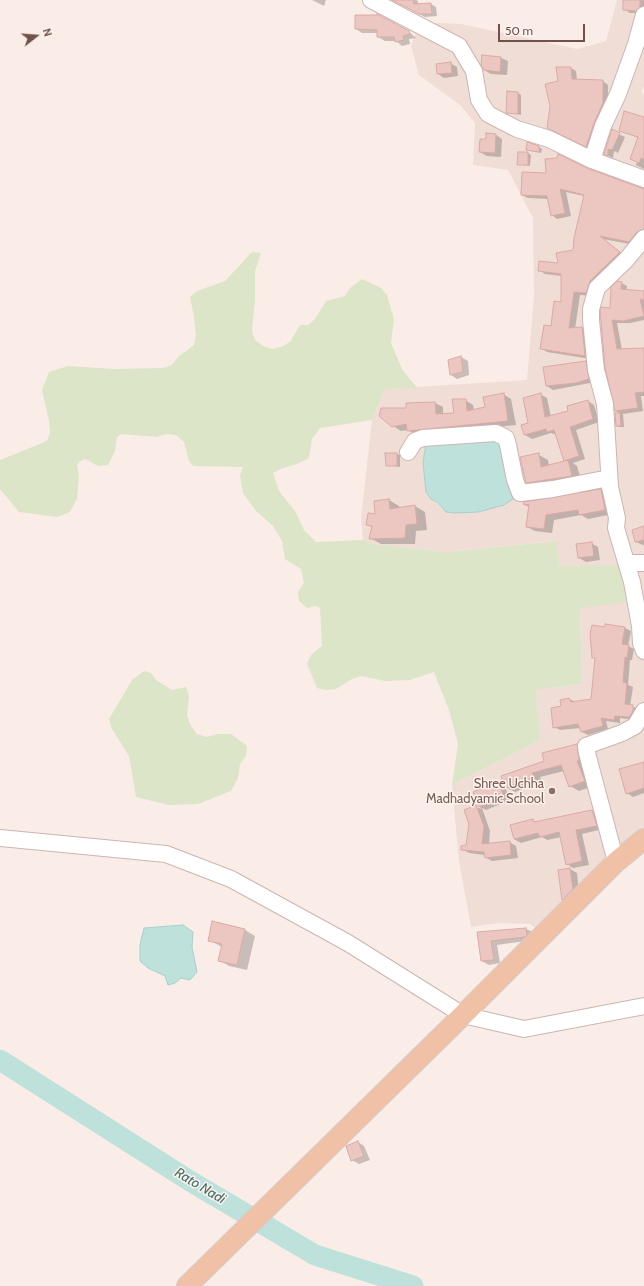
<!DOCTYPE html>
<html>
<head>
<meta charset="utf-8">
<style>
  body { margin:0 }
  #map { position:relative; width:644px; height:1286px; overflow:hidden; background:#faede7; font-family:Cabin,sans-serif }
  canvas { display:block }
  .north { position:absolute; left:16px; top:16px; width:40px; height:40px; -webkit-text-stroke:3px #fdf2ed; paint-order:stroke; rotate:73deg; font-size:11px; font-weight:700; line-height:16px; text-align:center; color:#70514e }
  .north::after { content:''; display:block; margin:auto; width:14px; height:18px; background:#70514e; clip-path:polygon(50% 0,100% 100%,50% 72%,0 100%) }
  .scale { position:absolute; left:498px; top:24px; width:87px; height:18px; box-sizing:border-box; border:2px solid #70514e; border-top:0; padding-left:5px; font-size:12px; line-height:14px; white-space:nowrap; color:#70514e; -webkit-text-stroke:3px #fdf2ed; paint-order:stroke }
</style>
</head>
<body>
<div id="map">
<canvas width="644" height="1286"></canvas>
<div class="north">N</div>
<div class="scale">50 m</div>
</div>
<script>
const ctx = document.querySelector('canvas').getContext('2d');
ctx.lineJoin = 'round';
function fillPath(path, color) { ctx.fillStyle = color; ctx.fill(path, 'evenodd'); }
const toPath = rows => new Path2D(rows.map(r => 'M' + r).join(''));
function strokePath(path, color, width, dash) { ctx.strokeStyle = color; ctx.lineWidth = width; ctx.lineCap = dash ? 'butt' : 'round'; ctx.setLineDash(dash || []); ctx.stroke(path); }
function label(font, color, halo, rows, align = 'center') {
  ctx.font = font + ' Cabin,sans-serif'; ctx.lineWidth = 3; ctx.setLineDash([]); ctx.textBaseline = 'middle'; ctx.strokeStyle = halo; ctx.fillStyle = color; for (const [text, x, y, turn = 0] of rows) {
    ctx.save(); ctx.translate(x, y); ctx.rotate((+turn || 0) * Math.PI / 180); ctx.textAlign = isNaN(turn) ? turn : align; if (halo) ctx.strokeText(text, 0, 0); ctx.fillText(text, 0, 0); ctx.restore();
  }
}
fillPath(toPath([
  [617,0,644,0,644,87,641,92,644,94,644,830,540,932,530,924,498,923,471,927,459,861,452,785,540,740,536,690,582,684,580,607,560,566,556,541,447,552,373,544,363,540,361,518,372,420,385,389,527,380,534,295,533,218,508,170,473,165,475,123,460,105,419,75,411,46,416,33,432,23,443,23,461,24,577,49,606,41],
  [426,443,488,509,478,512,446,512,426,492,423,463]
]), '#f0ddd6');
fillPath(toPath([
  [252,252,261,253,255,271,255,300,252,331,255,340,263,346,272,349,281,347,290,342,300,325,308,325,315,319,326,301,345,296,350,288,362,279,381,288,387,295,394,319,391,343,402,369,417,388,385,389,372,420,320,428,312,439,309,458,297,464,283,468,273,473,279,491,295,511,304,530,316,542,363,540,373,544,447,552,557,541,560,566,624,565,629,602,580,608,582,684,536,690,540,740,452,785,458,744,449,710,434,672,410,680,385,681,361,676,352,679,336,689,326,690,317,688,307,664,311,655,322,646,320,608,316,606,307,608,299,601,298,592,304,583,301,569,285,559,282,541,273,526,256,511,243,493,240,475,243,467,193,466,189,461,184,442,176,435,166,434,157,437,121,434,117,437,115,451,108,465,98,466,85,459,79,462,77,466,79,475,77,499,70,512,57,517,19,512,0,489,0,460,47,441,50,432,49,421,42,390,49,372,68,366,114,369,163,368,172,365,178,357,194,345,196,335,194,316,190,297,197,291,225,281],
  [144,671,151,673,156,680,172,690,186,687,189,696,187,715,191,726,197,734,207,737,217,734,231,734,247,746,246,756,240,764,238,778,231,791,198,804,169,805,136,797,129,756,112,729,109,719,132,680]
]), '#dce5c7');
const water = toPath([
  [501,437,513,499,504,505,478,512,455,513,446,512,437,502,431,499,426,492,423,463,426,443,501,437],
  [183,925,193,932,192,947,197,972,190,980,181,978,175,983,168,985,165,976,148,968,140,961,140,945,144,928,183,925]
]);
fillPath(water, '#bee1dc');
strokePath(water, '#a5d1cc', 1);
fillPath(toPath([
  [312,0,326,0,324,6],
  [393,0,416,0,418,1,418,5,431,4,436,7,437,16,425,17],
  [624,0,644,0,644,13,630,13,624,9],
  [356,16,409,32,416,38,409,39,410,44,402,46,396,41,385,41,378,37,378,33,362,33,356,29],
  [501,58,508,61,507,75,491,74,484,70],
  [450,63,457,67,458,76,444,78,438,74],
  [571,68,576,71,577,80,603,81,608,85,608,100,592,149,554,131,551,105,560,82],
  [518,93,521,95,521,115,507,112],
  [644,118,644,140,620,131],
  [612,131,625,137,618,153,614,151,613,158,605,154],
  [496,135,502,139,501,157,487,156,480,152],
  [644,144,644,169,636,165,637,162,631,159],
  [539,147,542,149,541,153,527,150],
  [528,153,531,155,530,166,518,164],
  [588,170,644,189,644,230,642,231,635,245,603,239,625,256,592,296,580,295,575,329,582,328,588,332,591,359,547,352,541,348,562,303,562,276,545,274,539,270,559,264,574,251,584,196,566,192,571,216,557,219,552,215,548,199,528,198,522,195,547,175],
  [621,283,627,286,626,291,644,292,644,320,630,323,617,323,622,350,644,349,644,396,641,396,643,411,623,414,624,427,620,427,617,426,616,414,621,414,616,411,611,309],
  [461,357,468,361,469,375,457,379,451,375,449,360],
  [585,362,592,366,595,382,553,390,547,386],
  [503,394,511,399,516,425,416,435,408,430,401,431,393,426,407,409,435,403,443,407,443,415,455,414,465,400,473,405,474,410,486,407],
  [540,394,547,398,551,417,570,412,588,401,594,405,599,422,576,430,585,459,573,463,577,466,581,480,536,487,527,482,539,455,548,460,549,466,567,461,565,460,557,435,551,433,532,439,525,435,522,426,529,424],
  [397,454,400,455,400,467,387,465],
  [601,490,609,495,613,514,588,519,581,515,554,520,552,533,535,531,527,527,529,507,525,505],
  [389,500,399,506,400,508,415,506,425,512,427,530,416,531,415,544,381,544,370,538,373,528,367,524,376,515,375,502],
  [644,527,644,545,643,545,636,542],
  [591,543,598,547,600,560,586,562,579,558],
  [625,628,631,631,628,646,634,649,632,660,630,660,628,685,633,687,630,706,639,709,635,720,620,718,620,723,606,721,608,729,588,735,582,732,580,728,560,730,554,727,563,707,561,701,569,699,576,702,592,700,596,659,593,657,606,629],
  [577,745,585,750,593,786,579,791,570,786,564,771,540,777,542,782,515,792,506,787,545,761],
  [644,763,644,793,633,797,627,793],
  [498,783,505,787,510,800,486,810,482,808,490,831,489,844,509,842,516,846,518,858,492,861,485,857,485,855,469,853,462,849,467,846,476,807,481,809,474,793],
  [592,812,599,815,603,829,582,834,589,865,573,868,567,864,561,837,547,840,542,837,521,843,514,839,533,820,538,823],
  [570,869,577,873,579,893,569,903,563,900,559,871],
  [526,929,533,932,532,940,497,945,500,963,489,965,482,961,478,933],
  [245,930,255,936,247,970,229,966,219,960,222,947,209,940],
  [358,1142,364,1146,370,1160,359,1164,352,1160]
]), '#0003');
strokePath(toPath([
  [0,1060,190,1181,315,1255,413,1286]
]), '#bee1dc', 21);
const building = toPath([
  [392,0,413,0,414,4,431,3,432,14,419,14,392,0],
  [623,0,640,0,640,7,636,11,623,10,623,0],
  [377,14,409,31,410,34,403,36,404,40,395,42,394,37,377,37,377,30,355,29,355,15,377,15,377,14],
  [482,55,501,57,500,72,484,70,481,65,482,55],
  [451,62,452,73,437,74,436,64,451,62],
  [556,67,571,67,572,79,603,80,603,103,594,123,586,147,547,128,550,106,545,84,558,81,556,67],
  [507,91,518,92,518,114,506,113,507,91],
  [624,111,644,117,644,159,641,158,639,163,630,159,638,137,619,131,624,111],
  [612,129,620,133,612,150,608,149,608,156,604,154,612,129],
  [486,133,496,134,495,153,479,152,480,139,486,139,486,133],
  [527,142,539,146,539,152,526,150,527,142],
  [518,152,528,152,528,165,517,165,518,152],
  [558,154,589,169,644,189,644,229,637,232,629,242,600,236,620,252,590,281,586,293,574,292,569,328,582,327,585,356,540,349,544,325,551,326,554,301,561,302,561,274,538,271,539,261,558,263,556,253,573,250,574,238,584,195,560,189,565,213,551,216,547,196,521,195,522,172,546,173,545,159,557,158,558,154],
  [617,281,622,282,621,289,644,291,644,300,640,299,644,316,623,321,612,320,617,349,644,348,644,392,635,393,638,408,615,411,605,368,600,310,601,307,610,308,611,287,617,281],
  [461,356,463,372,450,375,448,360,461,356],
  [586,361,589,379,576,383,546,386,543,367,586,361],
  [504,393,508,421,407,431,406,424,392,427,379,416,381,408,406,408,406,403,435,402,436,414,454,413,452,399,466,399,467,411,485,407,483,397,504,393],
  [541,393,545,417,568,411,567,406,588,400,593,419,570,427,579,456,564,461,554,430,547,432,546,429,524,435,521,425,528,423,523,398,541,393],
  [615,413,620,413,621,426,616,426,615,413],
  [385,453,397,453,397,466,386,466,385,453],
  [539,453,541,467,568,460,572,476,526,483,520,457,539,453],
  [601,489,605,510,579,515,578,510,546,515,544,529,526,527,529,504,524,505,523,502,601,489],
  [389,499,390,509,415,505,417,524,406,525,405,538,369,539,372,526,366,525,368,513,375,514,374,501,389,499],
  [644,526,644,540,635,542,632,530,644,526],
  [592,542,594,556,578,558,576,544,592,542],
  [605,624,625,627,622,644,629,645,627,658,625,657,623,682,627,683,625,704,633,705,633,711,629,717,615,716,614,720,601,718,603,726,581,732,578,724,553,728,551,708,561,706,560,700,569,698,571,702,591,699,595,658,592,658,590,634,592,625,605,627,605,624],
  [577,744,579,760,577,761,585,781,569,787,561,765,532,773,534,777,505,788,501,776,544,761,542,753,577,744],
  [644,762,644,788,626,794,619,769,644,762],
  [498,782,504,796,479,807,473,792,498,782],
  [476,805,484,826,482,844,510,841,511,855,485,858,484,852,461,850,461,846,466,845,469,824,464,810,476,805],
  [592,810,597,826,576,830,582,861,566,865,559,832,540,837,538,833,514,839,510,825,533,819,534,822,592,810],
  [570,868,573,889,562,900,558,870,570,868],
  [212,921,245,929,237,965,218,961,222,944,208,941,212,921],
  [526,928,527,935,525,937,491,941,494,960,481,961,477,932,526,928],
  [358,1141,364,1156,351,1161,346,1146,358,1141]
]);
fillPath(building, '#ecc7c2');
strokePath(building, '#dcaaa4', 1);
const minor = toPath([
  [371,0,459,46,474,71,479,100,488,114,517,129,549,139,592,160,644,179],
  [592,160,603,126,618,94,636,44,644,15],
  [644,238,627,259,597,288,591,309,591,320,596,370,605,404,610,487,617,518,616,528,632,582,640,626,641,643,644,651],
  [408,452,415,441,423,438,496,433,506,438,508,445,515,480,520,493,553,489,609,478],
  [628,563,644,563],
  [0,838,166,854,231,879,348,943,463,1015,524,1029,644,1006],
  [616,862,587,753,586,746,622,733,635,726,644,711]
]);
const major = toPath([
  [187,1286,463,1015,616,862,644,839]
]);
strokePath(minor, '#ccb5b1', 18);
strokePath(major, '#d4cbca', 22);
strokePath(minor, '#fff', 16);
strokePath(major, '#f0c1a7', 20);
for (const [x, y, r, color] of [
  [552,791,4,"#8d6e63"]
]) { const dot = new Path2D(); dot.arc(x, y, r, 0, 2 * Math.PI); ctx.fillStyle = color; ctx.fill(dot); strokePath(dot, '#fdf2ed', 1.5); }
label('13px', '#785e54', '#fdf2ed', [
  ["Shree Uchha",544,784],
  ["Madhadyamic School",544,799]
], 'right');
label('italic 14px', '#44736e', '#fdf2ed', [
  ["Rato Nadi",200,1186,31]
]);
</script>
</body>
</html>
